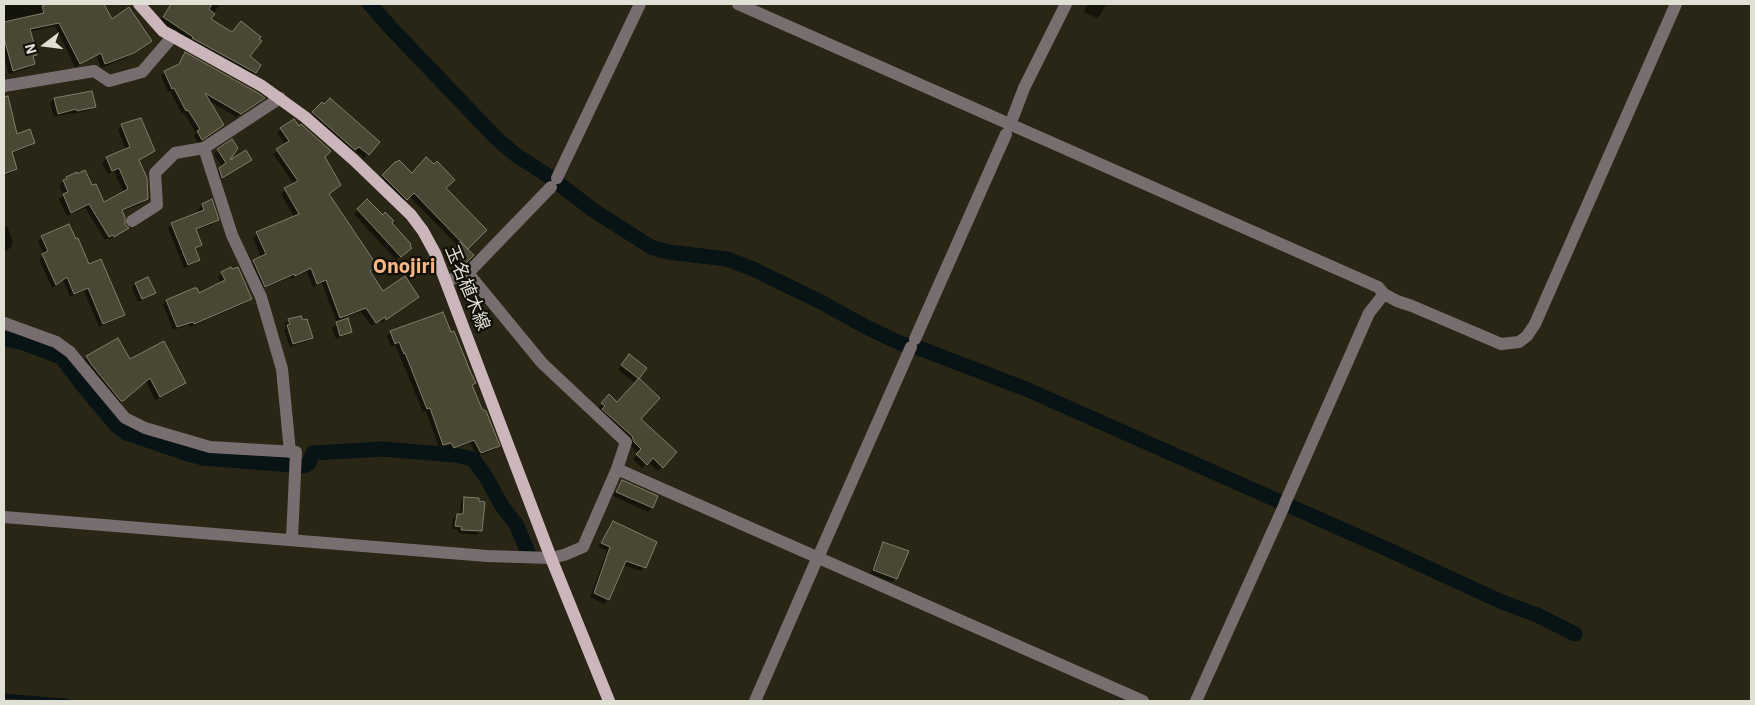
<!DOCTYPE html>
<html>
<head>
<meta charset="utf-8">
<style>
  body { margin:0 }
  #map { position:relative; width:1755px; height:705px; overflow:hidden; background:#292615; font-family:"IBM Plex Sans",sans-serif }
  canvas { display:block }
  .frame { position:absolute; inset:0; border:5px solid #e1e0d5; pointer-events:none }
  .north { position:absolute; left:20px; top:20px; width:50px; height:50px; -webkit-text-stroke:4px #100f08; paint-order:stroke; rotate:255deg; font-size:14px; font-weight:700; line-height:20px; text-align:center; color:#e1e0d5 }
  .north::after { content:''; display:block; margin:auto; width:18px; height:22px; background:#e1e0d5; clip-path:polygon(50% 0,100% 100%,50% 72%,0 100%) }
</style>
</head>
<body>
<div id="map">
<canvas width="1755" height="705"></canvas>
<div class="frame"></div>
<div class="north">N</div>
</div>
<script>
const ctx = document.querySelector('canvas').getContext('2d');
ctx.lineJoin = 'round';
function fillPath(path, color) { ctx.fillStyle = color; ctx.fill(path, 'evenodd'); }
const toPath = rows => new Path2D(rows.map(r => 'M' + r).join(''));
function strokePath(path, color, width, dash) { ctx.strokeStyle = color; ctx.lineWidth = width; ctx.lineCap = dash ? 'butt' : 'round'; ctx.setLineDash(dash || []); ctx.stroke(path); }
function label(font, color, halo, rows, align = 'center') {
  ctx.font = font + ' "IBM Plex Sans","Noto Sans JP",sans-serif'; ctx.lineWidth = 4.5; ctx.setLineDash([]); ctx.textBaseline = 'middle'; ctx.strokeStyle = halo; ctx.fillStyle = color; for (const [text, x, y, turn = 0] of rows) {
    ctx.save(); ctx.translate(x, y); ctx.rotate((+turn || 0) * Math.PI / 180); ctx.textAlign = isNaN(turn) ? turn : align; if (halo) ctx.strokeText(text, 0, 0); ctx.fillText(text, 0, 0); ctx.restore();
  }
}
fillPath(toPath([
  [4,4,102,4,111,21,146,45,128,57,101,68,97,56,75,67,55,26,29,32,35,55,32,58,34,64,30,68,9,74,4,56],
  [171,4,220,4,210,20,231,34,249,56,260,65,255,72,251,77,159,22],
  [1088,4,1106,4,1101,14,1097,18,1084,12],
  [185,54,263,98,236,117,208,100,222,125,198,143,194,136,196,133,184,113,182,114,170,91,168,92,161,76,165,72,177,66],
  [75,95,94,106,90,110,73,114,72,113,54,117,50,103,54,99],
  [8,102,16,135,34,143,30,147,12,153,16,169,12,173,4,176,4,104],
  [322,103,368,154,364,158,354,150,351,154,309,117],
  [122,126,153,151,138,161,147,198,143,203,121,212,124,225,127,228,109,240,109,238,105,240,85,208,67,216,59,199,64,195,59,186,67,178,92,187,103,204,124,193,114,171,108,174,102,163,107,158,126,150,118,130],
  [281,129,323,157,328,194,374,267,369,272,383,292,418,297,382,323,380,320,372,326,361,312,346,317,351,331,347,335,336,339,332,328,337,323,322,283,313,287,307,272,291,279,290,277,261,290,249,265,261,257,253,238,257,234,294,217,281,194,294,184,273,154,285,145,277,133],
  [232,141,226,165,251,160,218,181,215,173,222,167,214,154],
  [396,163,412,174,444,188,485,230,466,249,472,255,460,268,448,256,458,246,409,196,402,203,379,180],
  [367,201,390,223,410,248,396,260,354,214],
  [202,205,217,220,213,224,195,231,201,245,194,250,199,260,194,264,184,268,168,228,172,224,200,213,198,209],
  [7,226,13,242,11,244,12,247,4,252,4,227],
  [42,237,123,314,120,318,99,327,84,291,70,297,63,280,52,288,39,259,44,255,38,241],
  [222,273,250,299,246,303,190,327,189,325,173,330,163,304,166,301,198,294,221,283,218,277],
  [135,284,154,293,150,296,138,302,132,287],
  [289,320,312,337,308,341,290,347,284,330,286,328,285,324],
  [391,332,450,334,474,383,471,386,498,446,495,450,477,456,470,443,450,451,446,446,439,448,426,411,423,412,395,345,391,347,387,336],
  [87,357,129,360,185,383,181,387,155,400,146,381,118,404,83,361],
  [625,360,638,378,634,382,618,370],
  [609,396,639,419,676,453,658,471,648,462,642,468,633,459,638,454,598,408],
  [622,481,652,508,648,512,613,496,618,486],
  [465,498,480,531,477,535,458,533,459,530,452,529,453,519,457,515,460,515,461,502],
  [613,523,645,567,641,571,623,565,608,600,604,604,590,597,607,551,598,547,609,527],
  [884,543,896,578,892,582,870,574,880,548]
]), '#0007');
strokePath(toPath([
  [4,696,68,701]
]), '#071314', 4.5);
strokePath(toPath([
  [370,4,390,27,496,138,516,155,550,177,593,210,651,247,668,252,727,259,753,269,821,302,866,327,902,344,911,345,1026,389,1389,550,1502,602,1537,615,1575,634],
  [4,339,21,342,61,357,84,387,116,425,126,433,185,453,203,458,304,466,309,463,313,453,382,449,455,455,473,459,486,477,502,506,516,524,528,552]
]), '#071314', 15);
const building = toPath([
  [44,4,104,4,112,19,129,7,152,41,134,53,105,64,101,53,80,64,59,23,30,29,37,55,33,56,35,64,13,71,4,38,4,22,44,13,42,6,44,6,44,4],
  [171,4,212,4,209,9,215,14,211,19,232,32,241,21,261,37,259,39,262,41,250,56,261,65,256,73,192,38,193,37,163,17,171,4],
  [185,52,258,93,265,98,241,114,205,93,224,125,202,140,197,131,200,129,188,110,186,111,174,88,172,89,164,71,179,64,185,52],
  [92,91,96,107,77,111,76,109,58,114,54,98,92,91],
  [8,96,17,134,30,129,35,143,12,152,17,169,4,174,4,97,8,96],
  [330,98,380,142,369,155,359,147,355,150,312,112,322,102,324,104,330,98],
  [141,118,155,151,139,160,147,178,148,199,122,210,125,217,125,225,129,228,114,237,113,235,109,237,89,204,71,213,63,194,68,192,63,180,67,179,66,177,77,172,77,174,85,170,92,185,96,184,104,202,128,189,119,168,112,171,106,157,130,147,121,124,141,118],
  [294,119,299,126,301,124,331,151,325,157,341,185,329,194,376,264,374,266,376,268,370,271,383,291,405,276,419,297,386,320,385,317,376,323,366,308,340,318,326,280,317,284,311,268,295,276,294,274,265,287,253,260,266,254,256,232,299,214,284,188,298,181,276,149,289,141,280,128,294,119],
  [232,139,238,148,230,160,246,150,252,160,222,178,219,168,226,163,217,149,232,139],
  [426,157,434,164,437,161,455,180,446,188,487,230,468,249,414,193,407,200,382,175,396,161,397,162,399,160,412,173,426,157],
  [212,199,219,220,196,229,202,245,195,248,200,260,188,265,171,223,204,210,202,204,212,199],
  [367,199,383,215,385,212,394,221,392,223,411,244,410,246,412,248,401,257,357,209,367,199],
  [69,224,76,239,78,238,89,264,101,259,125,315,103,324,88,288,74,294,67,277,56,285,42,254,48,251,41,236,69,224],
  [460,242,474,255,465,264,451,251,460,242],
  [231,267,232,269,238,267,252,299,194,324,193,322,177,327,166,300,194,288,197,288,199,293,225,280,221,272,231,267],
  [148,277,156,293,142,299,135,283,148,277],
  [443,312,451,332,454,331,471,373,476,383,472,385,482,409,486,411,500,446,481,453,474,440,454,448,451,443,443,445,430,408,427,409,405,353,404,354,399,342,395,344,390,331,443,312],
  [301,316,303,320,307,319,313,338,293,344,287,325,290,324,288,319,301,316],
  [348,318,352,332,340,336,336,322,348,318],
  [118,338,130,359,164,341,186,383,160,397,150,378,123,401,121,401,91,364,86,356,118,338],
  [629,354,647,368,639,379,621,365,629,354],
  [639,378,660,398,641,419,677,452,663,468,653,458,647,465,636,454,641,449,634,442,632,436,602,409,605,406,601,403,609,394,617,402,639,378],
  [622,480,658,496,653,508,616,492,622,480],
  [464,497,479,498,479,501,485,502,482,531,461,530,462,527,455,526,457,514,463,514,464,497],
  [613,521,657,542,646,568,626,561,609,600,594,593,610,547,601,543,613,521],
  [883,542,909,551,897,579,873,570,883,542]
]);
fillPath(building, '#4a4735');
strokePath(building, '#817e6a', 1);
strokePath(toPath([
  [738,4,1378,287,1384,294,1397,301,1412,306,1501,344,1519,342,1527,336,1535,324,1676,4],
  [4,86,94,71,109,81,142,72,173,36],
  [1013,117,1024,88,1066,4],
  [204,148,232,235,261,297,282,369,290,452],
  [557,178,640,4],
  [132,221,157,205,155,173,175,153,204,148,280,98],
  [468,273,542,363,626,442,617,469],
  [447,281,468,273,551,187],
  [4,323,56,342,70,352,125,418,145,428,210,447,296,452,292,539],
  [915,339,1006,134],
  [1285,503,1369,313,1384,294],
  [4,517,487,556,551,558,564,555,583,547,617,469,1143,701],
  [820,553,911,347],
  [755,701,817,559],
  [1196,701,1284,506]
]), '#786e70', 12);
strokePath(toPath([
  [139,4,163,31,262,86,305,117,354,160,411,215,423,231,435,253,551,558,609,701]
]), '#cbb6bc', 12);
label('18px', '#e1e0d5', '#100f08', [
  ["玉名植木線",467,288,68]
]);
label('bold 20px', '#f8b785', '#100f08', [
  ["Onojiri",404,267]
]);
</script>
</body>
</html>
